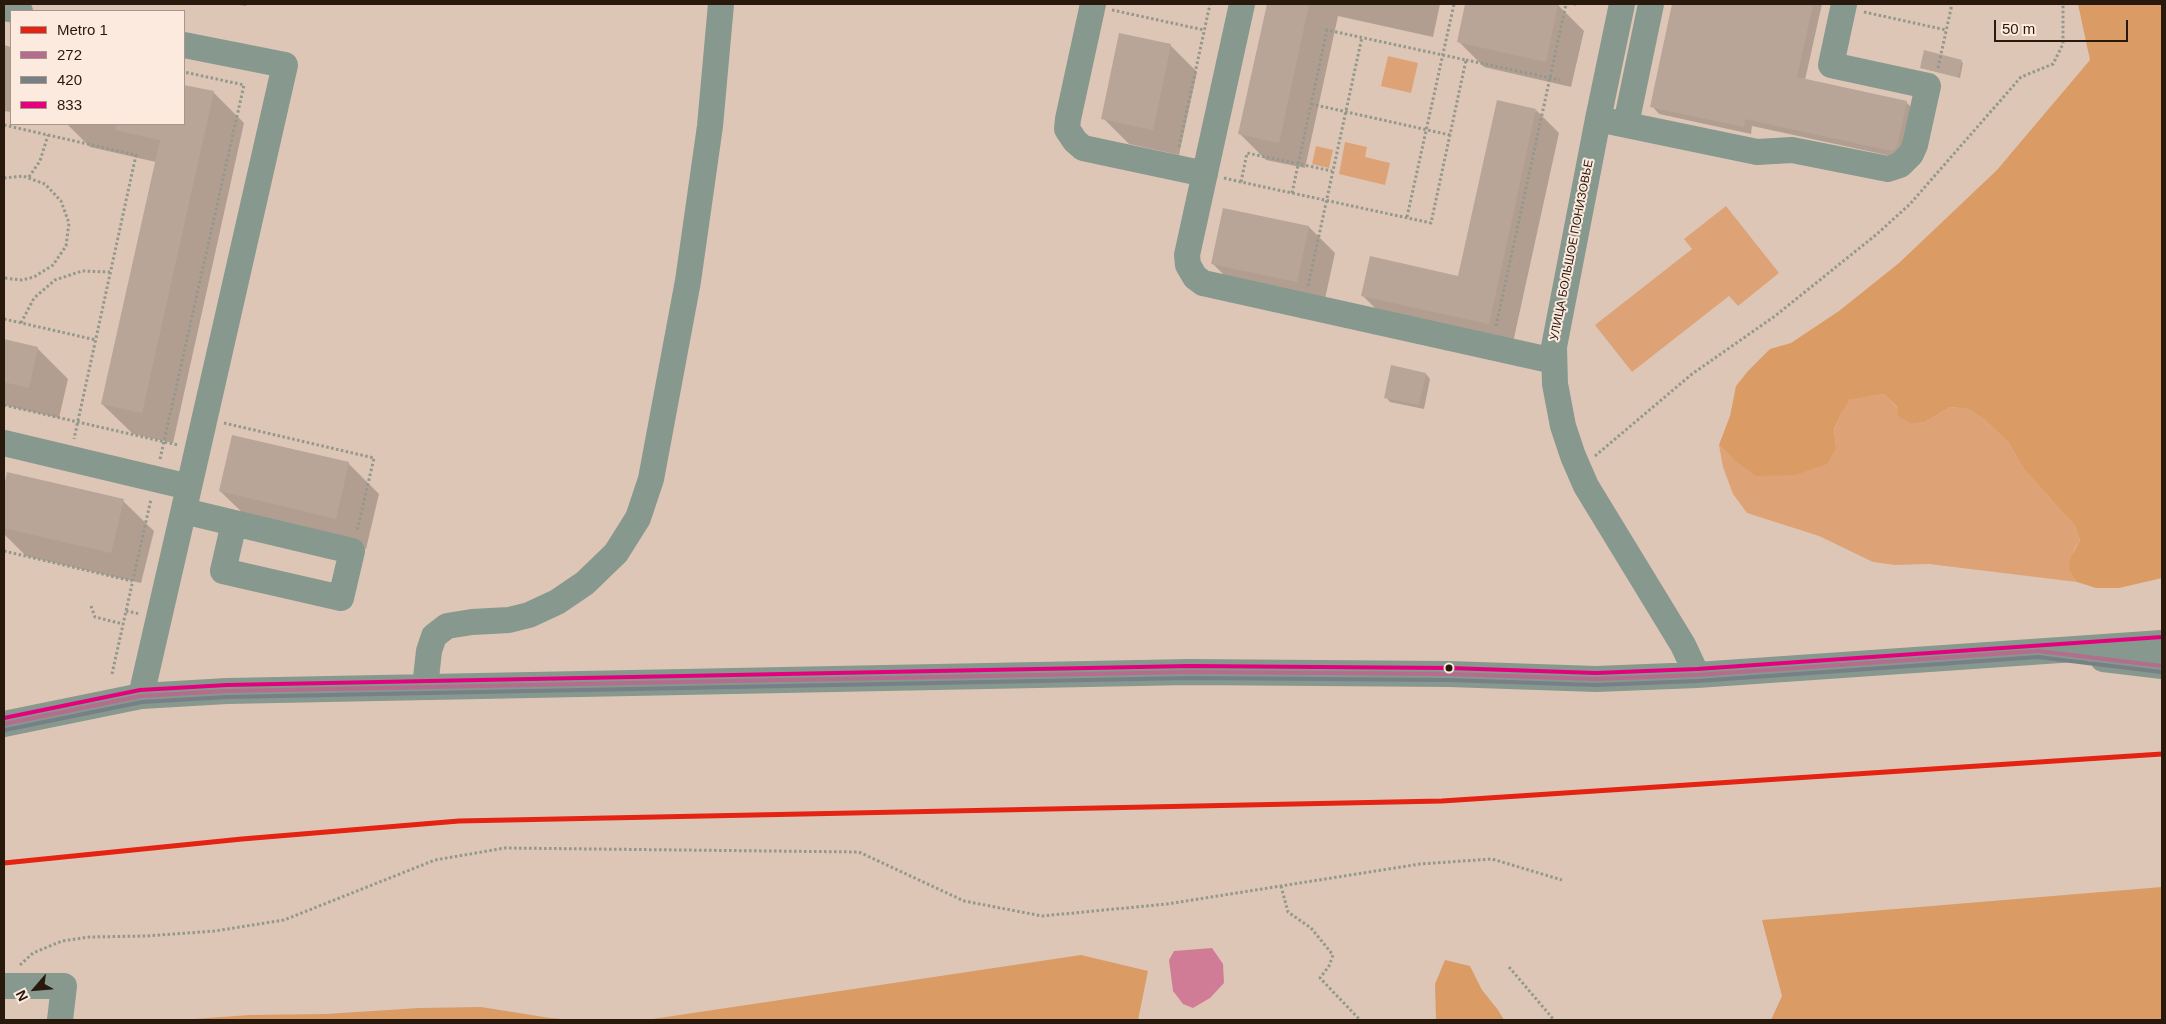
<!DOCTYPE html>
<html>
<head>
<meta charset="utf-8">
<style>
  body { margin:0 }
  #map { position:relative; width:2166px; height:1024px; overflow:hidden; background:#dec6b6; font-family:Helvetica,sans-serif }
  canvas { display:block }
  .frame { position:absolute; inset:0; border:5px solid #29190d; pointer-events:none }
  .legend { position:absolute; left:10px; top:10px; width:175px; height:115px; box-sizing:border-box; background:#fdeade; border:1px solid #a8968a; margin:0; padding:6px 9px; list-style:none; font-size:15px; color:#29190d }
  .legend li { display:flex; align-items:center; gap:10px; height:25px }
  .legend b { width:25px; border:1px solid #a8968a }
  .north { position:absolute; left:10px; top:964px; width:50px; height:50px; -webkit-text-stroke:4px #fdeade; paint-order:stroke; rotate:243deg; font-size:14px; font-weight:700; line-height:20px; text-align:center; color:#29190d }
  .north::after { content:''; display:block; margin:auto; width:18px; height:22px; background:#29190d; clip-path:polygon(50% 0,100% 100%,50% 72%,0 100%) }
  .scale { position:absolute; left:1994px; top:20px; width:134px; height:22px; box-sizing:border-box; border:2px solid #29190d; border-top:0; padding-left:6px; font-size:15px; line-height:18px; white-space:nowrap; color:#29190d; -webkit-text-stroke:4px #fdeade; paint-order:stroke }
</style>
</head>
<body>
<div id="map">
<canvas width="2166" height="1024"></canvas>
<div class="frame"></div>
<ul class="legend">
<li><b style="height:6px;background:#e42313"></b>Metro 1</li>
<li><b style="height:6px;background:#b46d8d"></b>272</li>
<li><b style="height:6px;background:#768086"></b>420</li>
<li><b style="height:6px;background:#e5007d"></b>833</li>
</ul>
<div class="north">N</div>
<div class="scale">50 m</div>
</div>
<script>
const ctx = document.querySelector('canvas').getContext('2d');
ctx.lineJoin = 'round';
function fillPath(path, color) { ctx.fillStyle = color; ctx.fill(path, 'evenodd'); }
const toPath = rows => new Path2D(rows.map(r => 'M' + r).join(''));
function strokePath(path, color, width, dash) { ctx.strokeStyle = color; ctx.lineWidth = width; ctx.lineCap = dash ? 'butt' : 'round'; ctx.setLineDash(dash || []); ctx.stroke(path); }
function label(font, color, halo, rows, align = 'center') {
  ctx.font = font + ' Helvetica,sans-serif'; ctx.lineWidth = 4; ctx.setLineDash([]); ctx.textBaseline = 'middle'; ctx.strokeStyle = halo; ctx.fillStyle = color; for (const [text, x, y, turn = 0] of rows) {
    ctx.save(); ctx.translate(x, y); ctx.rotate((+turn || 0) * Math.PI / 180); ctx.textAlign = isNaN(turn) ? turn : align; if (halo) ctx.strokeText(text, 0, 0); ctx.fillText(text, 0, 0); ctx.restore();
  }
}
fillPath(toPath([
  [1388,56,1418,63,1411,93,1381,86],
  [1345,142,1367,147,1365,157,1390,163,1385,185,1339,174],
  [1316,146,1333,150,1329,168,1312,164],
  [1726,206,1779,273,1738,306,1729,296,1632,372,1595,325,1692,249,1684,239],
  [1884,394,1912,424,1925,422,1950,407,1969,409,1985,420,2009,443,2023,468,2075,526,2080,540,2074,550,2069,571,2077,582,1929,564,1895,565,1873,562,1819,536,1747,513,1733,494,1723,467,1719,445,1733,459,1836,448,1834,431,1840,416,1848,400]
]), '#dda377');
fillPath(toPath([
  [2078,4,2162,4,2162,578,2119,588,2096,588,2077,582,2069,571,2070,559,2080,540,2075,526,2023,468,2009,443,1985,420,1969,409,1950,407,1925,422,1912,424,1898,416,1897,407,1884,394,1849,400,1840,416,1834,430,1836,448,1827,464,1795,475,1756,476,1733,459,1719,445,1730,416,1736,386,1748,371,1770,349,1791,343,1839,311,1899,263,1997,170,2090,60],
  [2162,887,2162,1020,1771,1020,1782,996,1762,920],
  [1081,955,1148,971,1138,1020,646,1020],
  [1445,960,1470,966,1482,990,1498,1010,1504,1020,1436,1020,1435,984],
  [481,1007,550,1018,575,1020,180,1020,250,1015,326,1014,419,1008]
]), '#da9b64');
fillPath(toPath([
  [1212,948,1223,964,1224,983,1210,998,1193,1008,1183,1004,1173,991,1169,960,1174,951]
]), '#d17c97');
fillPath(toPath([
  [234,4,247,4,246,6],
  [1268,4,1440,4,1433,37,1338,16,1305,168,1266,160,1240,134],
  [1467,4,1558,5,1584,31,1571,87,1484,67,1458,41],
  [1674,4,1822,4,1805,80,1906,102,1914,110,1900,158,1752,126,1751,134,1659,114,1652,106],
  [1120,35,1171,46,1197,72,1179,155,1129,144,1103,118],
  [4,45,11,47,11,112,4,111],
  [1961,61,1963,63,1960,78,1921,68],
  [184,86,213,92,244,123,173,443,133,434,102,404,156,162,90,147,68,125,62,124,184,124],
  [1536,110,1559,133,1512,347,1386,319,1362,295,1459,277],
  [1224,209,1309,227,1335,253,1323,308,1239,290,1213,264],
  [4,341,37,348,68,379,59,418,4,405],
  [1426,374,1430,379,1424,409,1390,402,1386,397],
  [348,463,379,494,366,549,251,521,220,491],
  [8,474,123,501,154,531,141,583,26,556,4,534,4,491]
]), '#0003');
fillPath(toPath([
  [1267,4,1309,4,1279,143,1238,134],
  [1465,4,1558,4,1546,62,1457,42],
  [1672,4,1813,4,1797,77,1907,101,1897,147,1892,151,1745,119,1744,127,1650,107],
  [1119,33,1171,44,1153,130,1101,119],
  [1924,50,1962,60,1958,77,1920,68],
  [184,85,214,91,142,413,101,404,160,140,115,130,116,124,184,124],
  [1497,100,1536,109,1489,324,1361,296,1370,256,1458,276],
  [1223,208,1309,226,1297,282,1211,264],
  [4,339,38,347,29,388,4,382],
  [1391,365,1426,373,1419,405,1384,398],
  [232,435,349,462,336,519,219,491],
  [7,472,124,499,111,553,4,528,4,486]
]), '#b8a598');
strokePath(toPath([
  [1574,4,1576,4],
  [1112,10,1204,30],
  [1864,12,1946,30],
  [1466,60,1560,80],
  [1938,68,1952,4],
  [1311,104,1450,135],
  [4,125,136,155,74,439],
  [1179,147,1210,4],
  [29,177,40,161,48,135],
  [4,178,23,176,45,184,61,201,69,223,66,246,53,265,34,277,22,280,4,278],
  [1224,178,1241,182,1431,223,1466,60,1327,30,1292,193],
  [1241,182,1247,153,1332,171],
  [1407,217,1454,4],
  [1308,286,1362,37],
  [4,319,96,340],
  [21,323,34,298,55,280,82,271,110,272],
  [1496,326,1566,4],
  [4,405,178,445],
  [224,423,374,458,357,531],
  [1595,456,1692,374,1775,316,1877,234,1910,204,2021,77,2053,64,2063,44,2063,4],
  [160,459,244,85,184,72],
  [4,551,132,581],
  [91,606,95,617,123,624],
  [126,611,140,614],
  [112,674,151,499],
  [1281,886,1288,912,1311,928,1333,955,1329,966,1320,978,1360,1020],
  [20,965,33,953,62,941,89,937,146,936,215,931,284,920,435,860,505,848,859,852,964,901,1042,916,1167,904,1420,864,1492,859,1562,880],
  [1509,967,1554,1020]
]), '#93988d', 3, [2.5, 2.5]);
strokePath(toPath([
  [1093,4,1068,119,1067,129,1075,141,1083,148,1205,174],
  [1242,4,1187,255,1188,265,1195,277,1203,283,1554,361],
  [1622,4,1598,119,1554,347,1555,384,1563,426,1573,456,1586,486,1683,645,1697,675],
  [4,8,20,11],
  [184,45,285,65,189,487],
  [1598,119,1757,152,1792,150,1888,169,1900,165,1911,154,1915,145,1928,86,1831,65,1844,4],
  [1626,124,1651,4],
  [4,443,189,487,141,696],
  [184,511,234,523,352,551,341,598,223,571,234,523],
  [2103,659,2162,666],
  [425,687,429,651,434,636,447,626,472,622,509,620,529,615,557,602,585,583,616,553,638,518,651,479,688,281,710,126,721,4],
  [4,724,141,696,227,691,1189,672,1449,674,1596,679,1697,675,2162,643],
  [4,986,64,986,60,1020]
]), '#87988e', 26);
strokePath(toPath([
  [4,724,141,696,227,691,1189,672,1449,674,1596,679,1697,675,2038,651,2162,666]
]), '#b46d8d', 4);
strokePath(toPath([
  [5,730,142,702,227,697,1189,678,1449,680,1596,685,1697,681,2038,657,2161,672]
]), '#768086', 4);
strokePath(toPath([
  [4,718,140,690,227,685,1189,666,1449,668,1596,673,1697,669,2162,637]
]), '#e5007d', 4);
strokePath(toPath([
  [4,863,242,839,459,821,1442,801,2162,754]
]), '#e42313', 5);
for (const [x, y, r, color] of [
  [1449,668,4.5,"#29190d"]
]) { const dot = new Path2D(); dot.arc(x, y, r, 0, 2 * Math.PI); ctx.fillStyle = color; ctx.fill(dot); strokePath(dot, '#fdeade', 2); }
label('12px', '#29190d', '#fdeade', [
  ["УЛИЦА БОЛЬШОЕ ПОНИЗОВЬЕ",1572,250,-79]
]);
</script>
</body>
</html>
